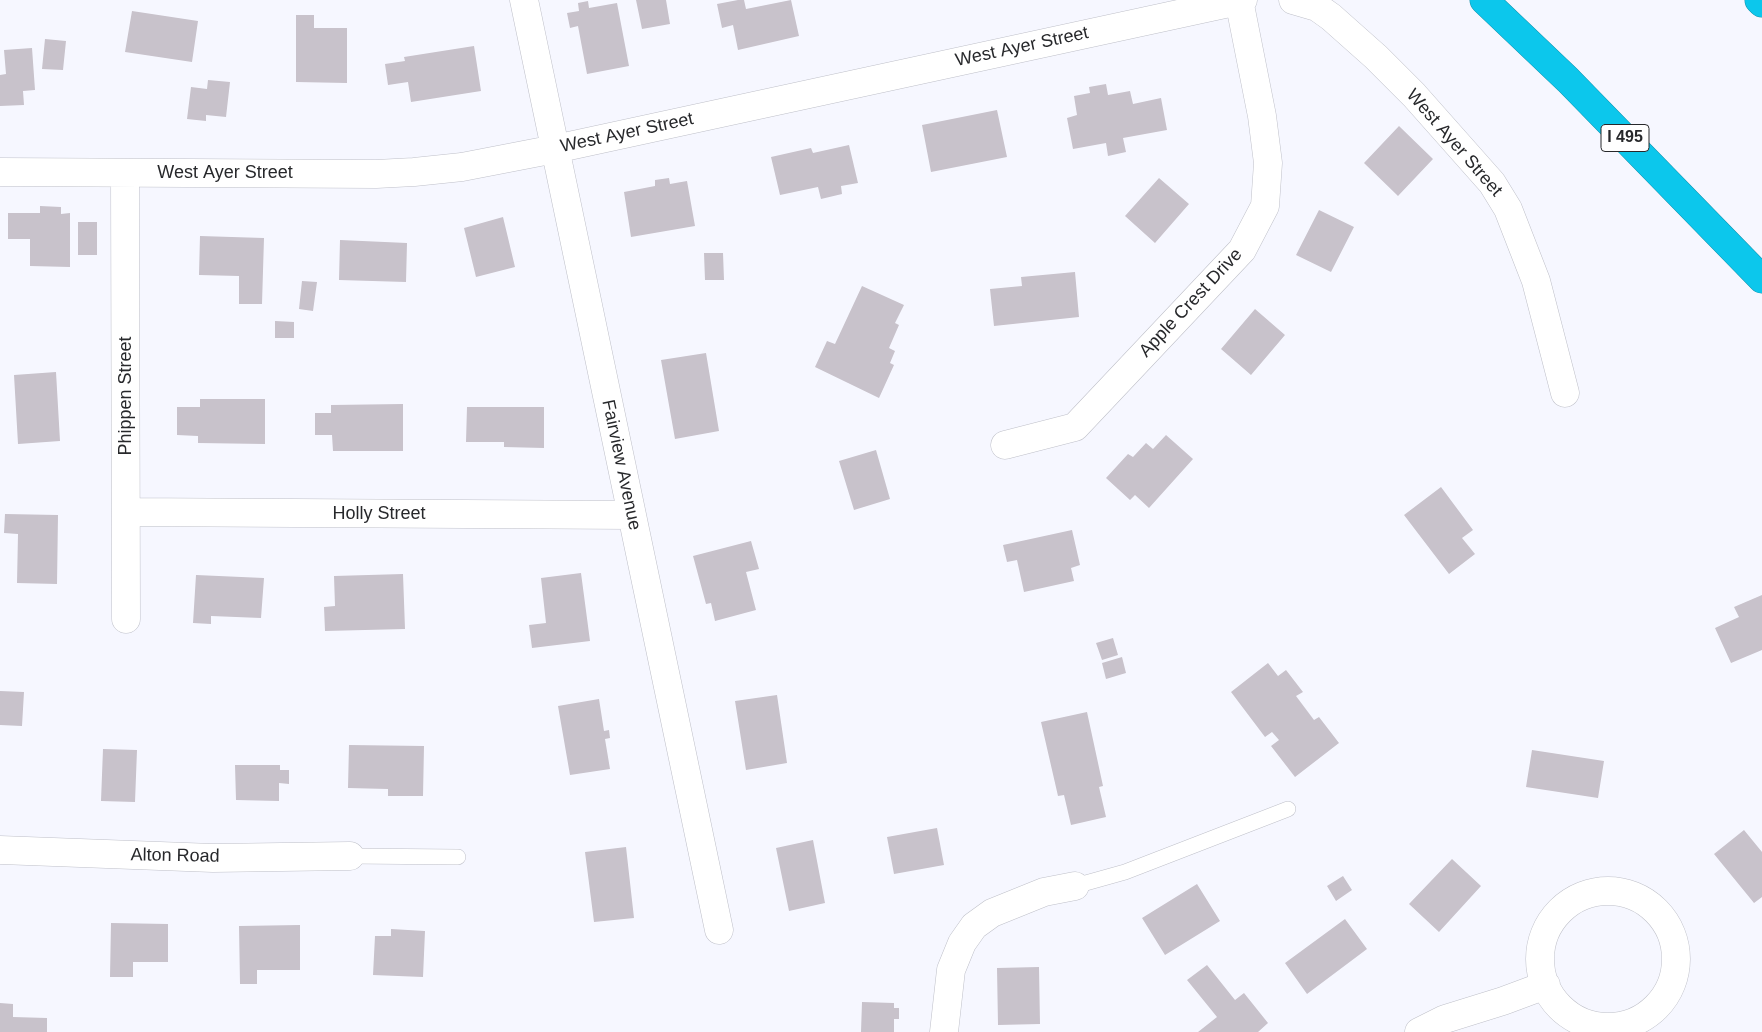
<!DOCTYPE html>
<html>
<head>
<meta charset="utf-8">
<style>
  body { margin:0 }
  canvas { display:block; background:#f6f7ff }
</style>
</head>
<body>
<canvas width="1762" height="1032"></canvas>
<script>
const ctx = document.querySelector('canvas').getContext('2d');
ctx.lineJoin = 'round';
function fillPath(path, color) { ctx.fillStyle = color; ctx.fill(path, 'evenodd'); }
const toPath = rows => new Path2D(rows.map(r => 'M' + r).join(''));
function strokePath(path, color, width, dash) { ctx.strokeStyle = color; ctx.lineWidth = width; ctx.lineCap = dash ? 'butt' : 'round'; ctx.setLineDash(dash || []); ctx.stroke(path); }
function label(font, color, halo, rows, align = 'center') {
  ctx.font = font + ' Helvetica,sans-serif'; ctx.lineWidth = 4; ctx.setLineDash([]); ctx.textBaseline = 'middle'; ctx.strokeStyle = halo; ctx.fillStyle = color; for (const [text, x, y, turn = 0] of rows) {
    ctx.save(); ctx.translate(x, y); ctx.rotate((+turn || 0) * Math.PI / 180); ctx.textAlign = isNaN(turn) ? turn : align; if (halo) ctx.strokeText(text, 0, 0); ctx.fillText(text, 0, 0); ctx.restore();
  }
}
fillPath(toPath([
  [636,0,666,0,670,24,642,29],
  [738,0,744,0,746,9,791,0,799,36,738,50,733,25,722,28,717,4],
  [588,1,589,8,617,3,629,66,587,74,578,26,570,28,567,13,579,11,578,3],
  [132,11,198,21,192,62,125,52],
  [296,15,314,15,314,28,347,28,347,83,296,82],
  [45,39,66,41,63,70,42,69],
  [474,46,481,91,411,102,408,82,388,85,385,64,405,61,404,57],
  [32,48,35,90,23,91,24,105,0,106,0,75,6,74,4,50],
  [208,80,230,82,226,117,206,115,206,121,187,119,191,87,207,89],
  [1106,84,1108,95,1130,91,1133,104,1161,98,1167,130,1123,138,1126,152,1108,156,1106,143,1073,149,1067,118,1077,115,1074,96,1090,93,1089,87],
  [997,110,1007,157,931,172,922,125],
  [1399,126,1433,159,1398,196,1364,163],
  [849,145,858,183,841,186,842,194,821,199,818,187,780,195,771,157,811,148,813,153],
  [669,178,670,184,687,181,695,226,631,237,624,192,655,186,655,180],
  [1159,178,1189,204,1155,243,1125,216],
  [40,206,61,207,61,214,70,213,70,267,30,266,30,239,8,239,8,213,40,213],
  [1319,210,1354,227,1331,272,1296,255],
  [503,217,515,267,476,277,464,228],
  [78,222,97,222,97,255,78,255],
  [200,236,264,238,262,304,239,304,239,276,199,275],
  [340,240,407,243,406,282,339,280],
  [704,253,723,253,724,280,705,280],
  [1075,272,1079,317,994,326,990,289,1022,286,1021,277],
  [302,281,317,282,313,311,299,309],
  [862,286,904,305,895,323,899,325,889,348,895,351,890,363,894,365,879,398,815,367,827,341,835,344],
  [1255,309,1285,335,1251,375,1221,349],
  [275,321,294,322,294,338,275,338],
  [706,353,719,431,675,439,661,360],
  [56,372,60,441,18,444,14,375],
  [200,399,265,399,265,444,198,443,198,436,177,435,177,407,200,407],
  [403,404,403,451,333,451,332,435,315,435,315,413,331,413,331,405],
  [467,407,544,407,544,448,504,447,504,442,466,442],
  [1166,435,1193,459,1149,508,1135,495,1130,500,1106,478,1128,454,1133,457,1146,443,1153,449],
  [876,450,890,499,854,510,839,461],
  [1441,487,1473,530,1462,538,1475,554,1449,574,1404,515],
  [5,514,58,515,57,584,17,583,18,534,4,533],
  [1072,530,1080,565,1071,568,1074,581,1024,592,1017,560,1007,562,1003,545],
  [751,541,759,569,746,572,756,610,715,621,711,603,706,604,693,556],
  [581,573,590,641,532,648,529,625,546,623,541,578],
  [403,574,405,629,325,631,324,607,335,606,334,576],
  [196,575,264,578,261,618,211,616,211,624,193,623],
  [1762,595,1762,650,1731,663,1715,628,1739,617,1734,607],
  [1113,638,1118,655,1102,660,1096,643],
  [1122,657,1126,673,1106,679,1102,663],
  [1268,663,1278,676,1286,670,1303,692,1296,696,1314,720,1319,717,1339,743,1295,777,1271,746,1279,740,1272,732,1265,737,1231,692],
  [0,691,24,692,22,726,0,725],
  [777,695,787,763,746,770,735,701],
  [599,699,604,731,609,730,610,738,605,739,610,769,570,775,558,706],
  [1087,712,1103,786,1099,787,1106,817,1071,825,1064,795,1058,796,1041,722],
  [349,745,424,746,423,796,388,796,388,789,348,788],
  [103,749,137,750,135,802,101,801],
  [1532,750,1604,761,1598,798,1526,787],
  [235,765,280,765,280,770,289,770,289,784,279,783,279,801,236,800],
  [937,828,944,865,894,874,887,837],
  [1744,830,1762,852,1762,897,1754,903,1714,854],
  [813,840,825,903,789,911,776,848],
  [626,847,634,918,594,922,585,852],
  [1452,859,1481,886,1439,932,1409,904],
  [1343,876,1352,890,1336,901,1327,886],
  [1197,884,1220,921,1165,955,1142,918],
  [1345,919,1367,949,1307,994,1285,963],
  [111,923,168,924,168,962,133,962,133,977,110,977],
  [300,925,300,970,257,970,257,984,240,984,239,926],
  [391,929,425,931,423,977,373,975,375,936,391,936],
  [1207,965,1235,1000,1244,993,1268,1023,1258,1032,1198,1032,1217,1017,1187,980],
  [1039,967,1040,1024,998,1025,997,968],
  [862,1002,894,1003,894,1008,899,1008,899,1019,894,1019,894,1032,861,1032],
  [0,1003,13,1004,13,1017,47,1018,47,1032,0,1032]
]), '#c8c2cb');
const service = toPath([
  [350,856,458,857],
  [1075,886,1125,872,1288,809]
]);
const minor = toPath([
  [524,0,719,930],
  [1293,0,1317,7,1331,17,1376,57,1414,95,1492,183,1508,209,1536,281,1565,393],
  [0,172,376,174,414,172,462,167,555,149,1243,0],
  [125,173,126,619],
  [1005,445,1075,427,1242,250,1265,206,1268,163,1262,116,1239,0],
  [126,512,632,515],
  [0,850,213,858,350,856],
  '1540 959a68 68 0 1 1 136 0a68 68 0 1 1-136 0Z',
  [944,1032,951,970,962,943,974,926,992,913,1044,892,1075,886],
  [1419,1032,1445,1019,1503,1001,1546,985]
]);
const motorway = toPath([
  [1484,0,1568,80,1762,279],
  [1759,0,1762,3]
]);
strokePath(service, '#bfc0c9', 16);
strokePath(minor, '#bfc0c9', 29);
strokePath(motorway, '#158fa8', 29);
strokePath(service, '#fff', 15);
strokePath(minor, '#fff', 28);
strokePath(motorway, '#0cc7ec', 28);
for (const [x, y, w] of [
  [1625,138,48]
]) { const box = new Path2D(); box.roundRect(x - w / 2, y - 13.5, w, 27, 4); ctx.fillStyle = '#fff'; ctx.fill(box); strokePath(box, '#27282b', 1); }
label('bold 16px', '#27282b', null, [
  ["I 495",1625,138]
]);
label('18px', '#27282b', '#fff', [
  ["West Ayer Street",1022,47,-12],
  ["West Ayer Street",627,133,-12],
  ["West Ayer Street",1454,143,49],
  ["West Ayer Street",225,173],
  ["Apple Crest Drive",1191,303,-47],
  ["Phippen Street",126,396,-90],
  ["Fairview Avenue",621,465,78],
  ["Holly Street",379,514],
  ["Alton Road",175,856,1]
]);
</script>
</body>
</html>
